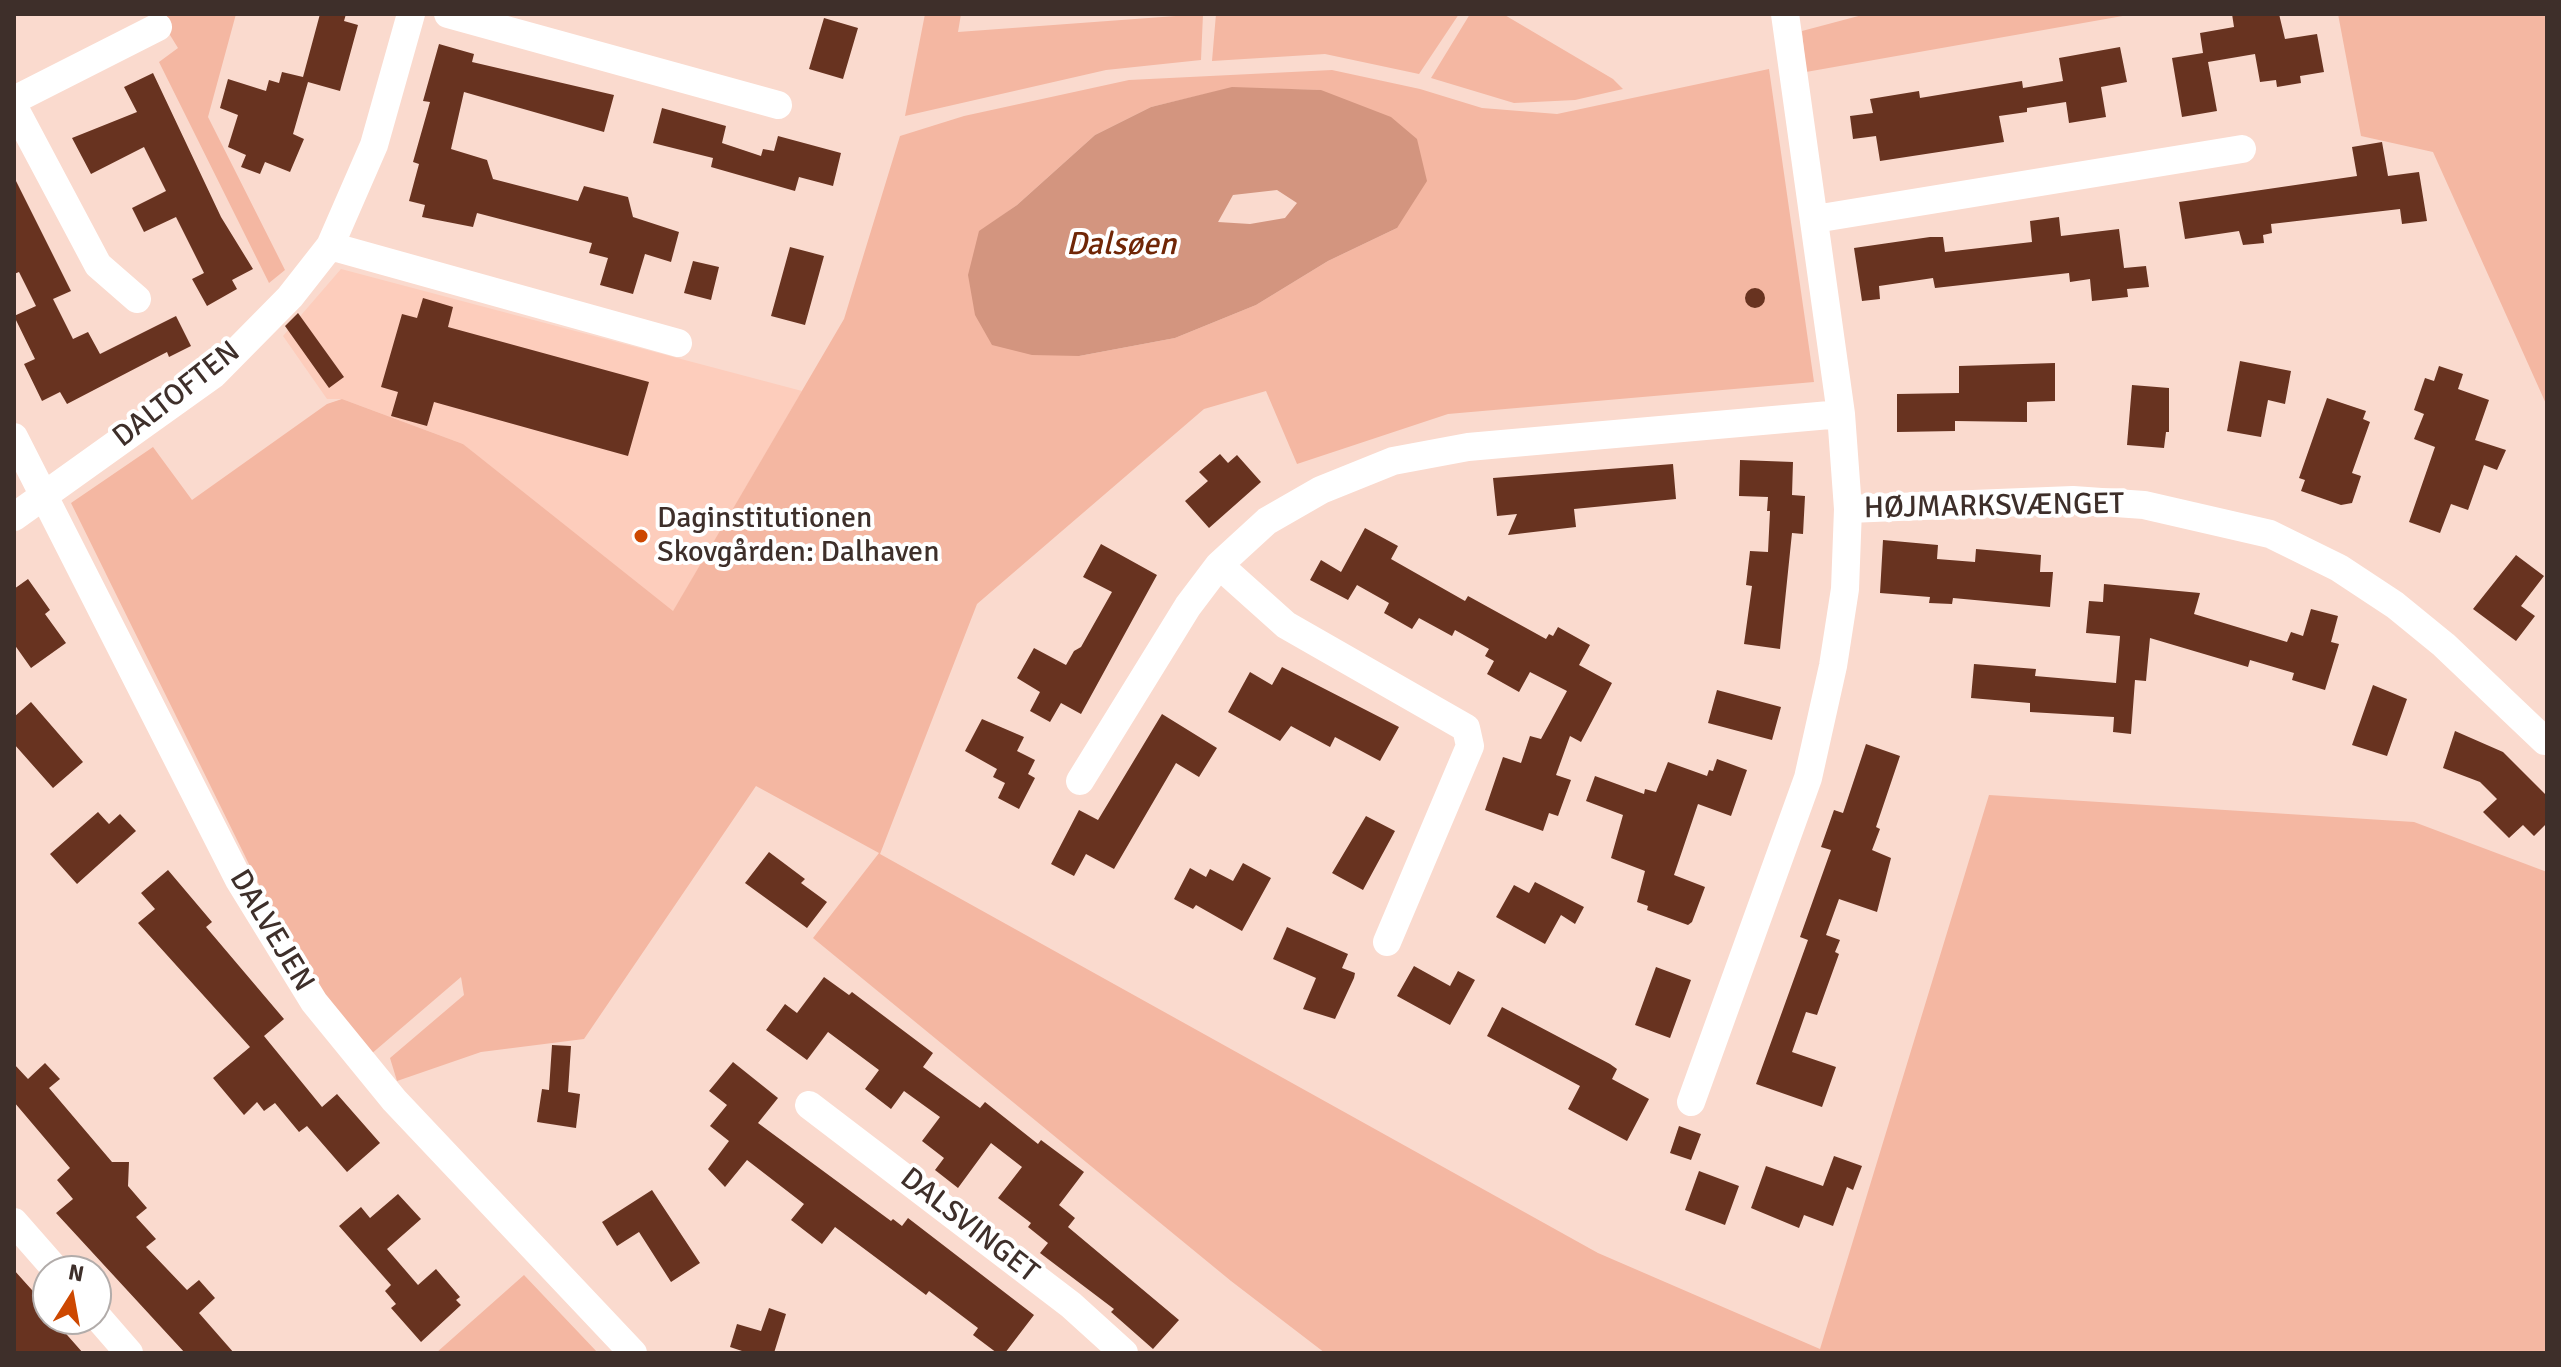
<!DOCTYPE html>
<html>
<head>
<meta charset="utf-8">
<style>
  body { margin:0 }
  #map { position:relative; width:2561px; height:1367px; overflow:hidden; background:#fadace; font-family:Signika,sans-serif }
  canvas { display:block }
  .frame { position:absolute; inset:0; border:16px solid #3e2f2a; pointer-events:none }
  .north { position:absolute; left:32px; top:1255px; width:80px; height:80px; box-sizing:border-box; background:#fff; border:2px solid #b2acaa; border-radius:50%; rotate:11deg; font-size:22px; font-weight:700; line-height:32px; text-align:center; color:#3e2f2a }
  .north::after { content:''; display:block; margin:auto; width:28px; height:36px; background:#cd4801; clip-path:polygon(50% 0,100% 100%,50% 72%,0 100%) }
</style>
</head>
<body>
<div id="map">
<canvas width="2561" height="1367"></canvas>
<div class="frame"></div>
<div class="north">N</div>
</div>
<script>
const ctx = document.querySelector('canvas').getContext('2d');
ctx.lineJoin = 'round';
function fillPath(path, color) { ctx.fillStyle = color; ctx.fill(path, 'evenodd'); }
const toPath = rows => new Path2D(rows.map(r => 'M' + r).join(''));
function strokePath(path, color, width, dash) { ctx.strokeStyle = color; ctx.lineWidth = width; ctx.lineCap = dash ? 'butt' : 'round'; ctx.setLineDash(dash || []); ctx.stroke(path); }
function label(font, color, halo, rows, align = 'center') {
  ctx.font = font + ' Signika,sans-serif'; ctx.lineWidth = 8; ctx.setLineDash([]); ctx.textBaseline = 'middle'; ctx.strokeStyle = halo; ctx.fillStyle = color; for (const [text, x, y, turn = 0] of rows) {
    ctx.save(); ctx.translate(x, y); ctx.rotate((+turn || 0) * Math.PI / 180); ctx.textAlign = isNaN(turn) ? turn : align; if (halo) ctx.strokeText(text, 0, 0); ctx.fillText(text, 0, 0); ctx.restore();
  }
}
fillPath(toPath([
  [341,269,802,391,664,627,463,444,342,399,327,399,283,336]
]), '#fdcdbc');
fillPath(toPath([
  [157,14,236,14,208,117,285,270,269,283,159,62,178,48],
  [925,14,961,14,958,32,1203,14,1201,60,1106,70,905,116],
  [1216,14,1459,14,1419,74,1325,54,1212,61],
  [1470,14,1503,14,1613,79,1623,89,1575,100,1514,103,1431,78],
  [1866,14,2134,14,1806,72,1802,31],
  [2338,14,2547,14,2547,406,2433,152,2361,136],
  [1769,69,1814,382,1448,414,1297,464,1266,391,1204,409,977,604,880,854,1598,1253,1820,1349,1989,795,2414,822,2547,872,2547,1353,1325,1353,1231,1281,813,938,879,853,756,786,584,1039,481,1052,397,1081,390,1058,464,995,461,977,370,1055,322,993,280,927,71,503,153,447,192,500,327,404,342,399,463,444,673,611,844,319,900,136,964,116,1129,80,1332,70,1420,89,1482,108,1557,114],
  [1231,88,1321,90,1397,228,1328,261,1256,305,1175,338,1079,356,979,232,1017,205,1095,135,1151,107],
  [524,1275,598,1353,436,1353]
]), '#f4b7a2');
fillPath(toPath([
  [1232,87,1321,90,1391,117,1417,139,1427,181,1397,228,1328,261,1256,305,1175,338,1079,356,1032,355,992,345,975,315,968,275,979,231,1017,205,1095,135,1151,107],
  [1277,190,1297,203,1285,218,1250,224,1218,222,1233,195]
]), '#d3957f');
fillPath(toPath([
  [320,14,346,14,344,21,358,25,340,91,308,82,293,134,304,139,290,172,265,162,260,174,241,167,246,155,228,147,238,115,220,108,228,79,266,91,269,80,279,83,282,72,303,77],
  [2232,14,2279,14,2285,39,2317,34,2324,72,2300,76,2301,83,2277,87,2276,80,2260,82,2255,54,2208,62,2217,111,2182,117,2172,58,2203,53,2200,33,2234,27],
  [824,18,858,28,843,79,809,69],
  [439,44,474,54,472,62,614,95,604,132,464,92,451,149,487,160,493,179,578,201,584,186,628,197,633,217,679,232,671,262,645,254,633,294,600,285,608,258,589,253,592,243,477,213,473,227,422,217,425,205,409,201,419,164,413,162,430,102,423,101],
  [2120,47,2127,82,2101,87,2106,117,2069,123,2066,102,2027,108,2027,112,1999,116,2004,142,1880,161,1876,136,1853,139,1850,116,1873,113,1870,99,1919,91,1920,98,2022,81,2023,88,2063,81,2059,58],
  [153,73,221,217,253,269,232,280,237,289,207,306,192,279,204,273,176,217,144,232,132,208,166,191,144,147,91,174,72,138,137,112,124,87],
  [662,108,726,126,722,143,761,156,763,149,774,151,778,136,841,153,833,186,799,177,795,191,711,167,713,158,653,143],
  [2382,142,2388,176,2419,172,2427,221,2402,224,2400,209,2271,224,2272,233,2263,235,2264,243,2243,245,2239,231,2185,239,2179,202,2357,176,2352,147],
  [14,177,71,291,53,299,73,339,88,332,100,354,176,316,191,346,169,357,167,352,67,404,60,392,42,401,24,364,35,359,14,316,36,306,19,272,14,274],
  [2059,217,2061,236,2119,229,2124,268,2146,266,2149,287,2127,289,2128,297,2092,301,2090,279,2070,282,2069,273,1935,288,1933,278,1879,286,1880,299,1862,301,1854,248,1930,237,1943,237,1945,252,2032,242,2030,221],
  [790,247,824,256,805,325,771,316],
  [693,261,719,267,711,300,684,293],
  '1745 298a10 10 0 1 1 20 0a10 10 0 1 1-20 0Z',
  [423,298,453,307,448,327,649,382,628,456,434,402,427,426,391,416,398,392,381,387,402,314,417,318],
  [298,313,344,377,329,388,285,326],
  [2240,361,2291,371,2285,404,2268,400,2261,437,2227,431],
  [2055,363,2055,401,2027,402,2027,422,1955,421,1955,431,1897,432,1897,394,1959,393,1959,366],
  [2439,366,2463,374,2458,389,2489,400,2475,440,2506,450,2497,470,2484,465,2468,510,2451,504,2440,533,2409,522,2435,447,2414,439,2424,414,2414,410,2425,378,2434,381],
  [2132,385,2169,388,2169,432,2166,432,2164,448,2127,445],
  [2327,398,2366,411,2363,419,2370,422,2352,473,2361,476,2352,503,2341,505,2301,491,2305,480,2299,478],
  [1220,454,1228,463,1237,455,1261,482,1209,528,1185,501,1208,481,1199,472],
  [1740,460,1793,462,1792,495,1805,496,1803,534,1792,533,1780,649,1744,644,1752,586,1746,585,1750,551,1768,552,1770,511,1767,511,1768,497,1739,496],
  [1673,464,1676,499,1574,509,1576,527,1508,535,1517,514,1497,516,1493,478],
  [1365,528,1398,546,1391,559,1465,601,1468,596,1546,639,1549,634,1553,636,1558,627,1590,645,1579,665,1612,683,1581,742,1570,736,1556,775,1571,780,1558,816,1549,813,1543,831,1485,810,1503,757,1521,763,1530,736,1541,739,1567,691,1530,672,1519,692,1487,674,1494,661,1485,656,1489,649,1455,630,1452,636,1419,618,1412,629,1384,613,1389,603,1357,585,1348,600,1310,580,1321,560,1341,572],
  [1883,540,1938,545,1937,559,1975,562,1976,549,2041,555,2040,572,2053,572,2050,607,1953,598,1952,604,1929,603,1930,597,1880,593],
  [1101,544,1157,575,1081,714,1061,703,1050,722,1030,711,1040,692,1017,678,1034,648,1066,665,1074,651,1081,647,1112,592,1083,577],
  [2516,555,2544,576,2521,606,2535,616,2516,641,2473,609],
  [28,579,50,610,45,614,66,643,31,668,14,644,14,589],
  [2104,584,2200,593,2194,614,2287,642,2291,632,2303,636,2311,609,2338,616,2331,642,2339,644,2325,690,2292,680,2294,673,2250,660,2248,667,2150,638,2146,681,2135,680,2131,734,2113,732,2114,717,2030,712,2030,703,1971,698,1974,664,2036,669,2035,676,2116,683,2120,636,2086,633,2089,601,2103,602],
  [1282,667,1399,727,1380,761,1335,737,1330,747,1291,726,1280,741,1228,712,1250,672,1272,685],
  [2373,685,2407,699,2387,756,2352,745],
  [1717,690,1781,707,1772,740,1708,723],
  [31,702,83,762,53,788,14,744,14,717],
  [1162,714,1217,748,1199,777,1176,763,1114,869,1086,854,1074,876,1051,864,1079,810,1098,820],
  [982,719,1024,737,1017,751,1035,760,1028,774,1035,778,1019,809,998,798,1005,783,993,777,997,769,965,751],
  [2455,731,2503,752,2547,796,2547,823,2534,836,2523,825,2509,838,2483,812,2497,799,2480,782,2443,768],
  [1866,744,1900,756,1876,827,1880,829,1872,850,1891,858,1877,912,1839,899,1826,935,1840,940,1835,952,1839,954,1817,1015,1806,1012,1792,1052,1836,1067,1822,1107,1756,1084,1808,940,1800,937,1831,850,1821,847,1834,810,1843,813],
  [1717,759,1747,770,1731,816,1698,804,1674,875,1705,887,1692,922,1688,925,1647,910,1648,906,1637,902,1645,871,1611,858,1623,815,1586,801,1595,776,1644,794,1645,789,1656,792,1668,762,1707,776,1709,770,1713,771],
  [98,812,109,824,120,814,136,831,77,884,50,854],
  [1366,816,1395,831,1363,890,1332,873],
  [769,852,805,879,801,883,827,902,807,928,745,883],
  [1243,863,1271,878,1242,931,1196,905,1193,909,1174,899,1190,868,1206,877,1210,869,1233,881],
  [168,870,212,922,206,927,284,1019,264,1036,322,1107,337,1094,380,1143,347,1172,307,1126,299,1132,275,1103,264,1111,257,1102,244,1115,213,1078,250,1047,138,923,155,909,141,893],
  [1535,882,1584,907,1575,924,1561,915,1545,944,1496,917,1514,885,1529,893],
  [1287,927,1348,954,1342,968,1355,973,1354,978,1335,1019,1303,1009,1316,978,1273,959],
  [1414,966,1450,986,1458,971,1475,980,1450,1025,1397,996],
  [1656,967,1691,980,1670,1038,1635,1025],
  [824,977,849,995,852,992,933,1053,923,1067,980,1108,985,1102,1038,1144,1041,1140,1084,1172,1059,1205,1075,1218,1068,1227,1179,1320,1153,1349,1111,1312,1114,1309,1040,1253,1048,1243,1028,1227,1031,1223,998,1198,1022,1167,991,1143,958,1188,935,1170,944,1158,922,1141,940,1117,904,1091,891,1109,865,1089,879,1070,828,1032,807,1060,766,1030,785,1004,797,1013],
  [1502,1007,1610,1064,1617,1069,1612,1079,1649,1099,1627,1141,1568,1109,1580,1086,1487,1036],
  [552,1045,571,1046,568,1092,580,1094,576,1128,537,1122,542,1089,549,1090],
  [733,1062,778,1098,758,1123,891,1221,893,1219,902,1226,908,1218,1034,1315,1005,1353,997,1353,973,1335,978,1328,929,1291,926,1295,835,1227,822,1244,791,1220,804,1204,747,1160,725,1187,708,1169,729,1141,710,1126,727,1105,709,1091],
  [45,1063,60,1079,49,1088,112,1162,129,1162,128,1186,147,1208,136,1217,156,1239,146,1247,187,1290,199,1280,215,1298,199,1313,234,1353,185,1353,56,1213,73,1199,57,1180,70,1168,14,1102,14,1064,28,1079],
  [1679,1126,1701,1134,1691,1160,1670,1153],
  [1834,1156,1862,1166,1853,1190,1847,1187,1833,1226,1804,1215,1799,1228,1751,1208,1766,1166,1823,1186],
  [1699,1171,1739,1186,1725,1225,1685,1210],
  [652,1190,700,1263,671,1282,639,1232,617,1246,602,1222],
  [398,1194,421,1219,387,1249,418,1285,436,1269,460,1297,456,1300,461,1305,421,1342,391,1308,396,1304,385,1291,391,1285,339,1226,361,1207,370,1218],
  [14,1270,40,1299,37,1301,48,1313,48,1319,53,1319,83,1353,14,1353],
  [769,1308,786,1314,774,1353,748,1353,730,1347,737,1324,761,1331]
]), '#683320');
strokePath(toPath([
  [448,14,778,105],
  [14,100,158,27],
  [14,107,98,265,137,299],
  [1815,219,2242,149],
  [330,246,678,343],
  [14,437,239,880,314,1002,394,1100,633,1353],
  [1848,509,2073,500,2144,505,2270,534,2339,568,2395,605,2444,645,2545,741],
  [14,517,214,374,290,297,330,246,374,145,411,14],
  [1219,565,1286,625,1466,728,1470,746,1387,942],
  [1080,781,1188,606,1219,565,1267,521,1321,490,1393,461,1468,447,1841,414],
  [1691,1102,1808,778,1833,666,1845,589,1848,509,1841,414,1785,14],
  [809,1105,1071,1305,1124,1353],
  [14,1222,57,1271],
  [96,1315,129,1353]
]), '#fff', 28);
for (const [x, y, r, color] of [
  [641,536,8,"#cd4801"]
]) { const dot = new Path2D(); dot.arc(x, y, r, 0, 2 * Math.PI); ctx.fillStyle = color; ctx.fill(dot); strokePath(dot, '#fff', 3); }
label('30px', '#3e2f2a', '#fff', [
  ["DALTOFTEN",177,395,-38],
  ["HØJMARKSVÆNGET",1994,507,-1],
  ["DALVEJEN",271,931,59],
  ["DALSVINGET",969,1226,38]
]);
label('30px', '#3e2f2a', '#fff', [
  ["Daginstitutionen",657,519],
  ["Skovgården: Dalhaven",657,553]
], 'left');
label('italic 32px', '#702606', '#fff', [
  ["Dalsøen",1121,246]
]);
</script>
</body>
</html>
